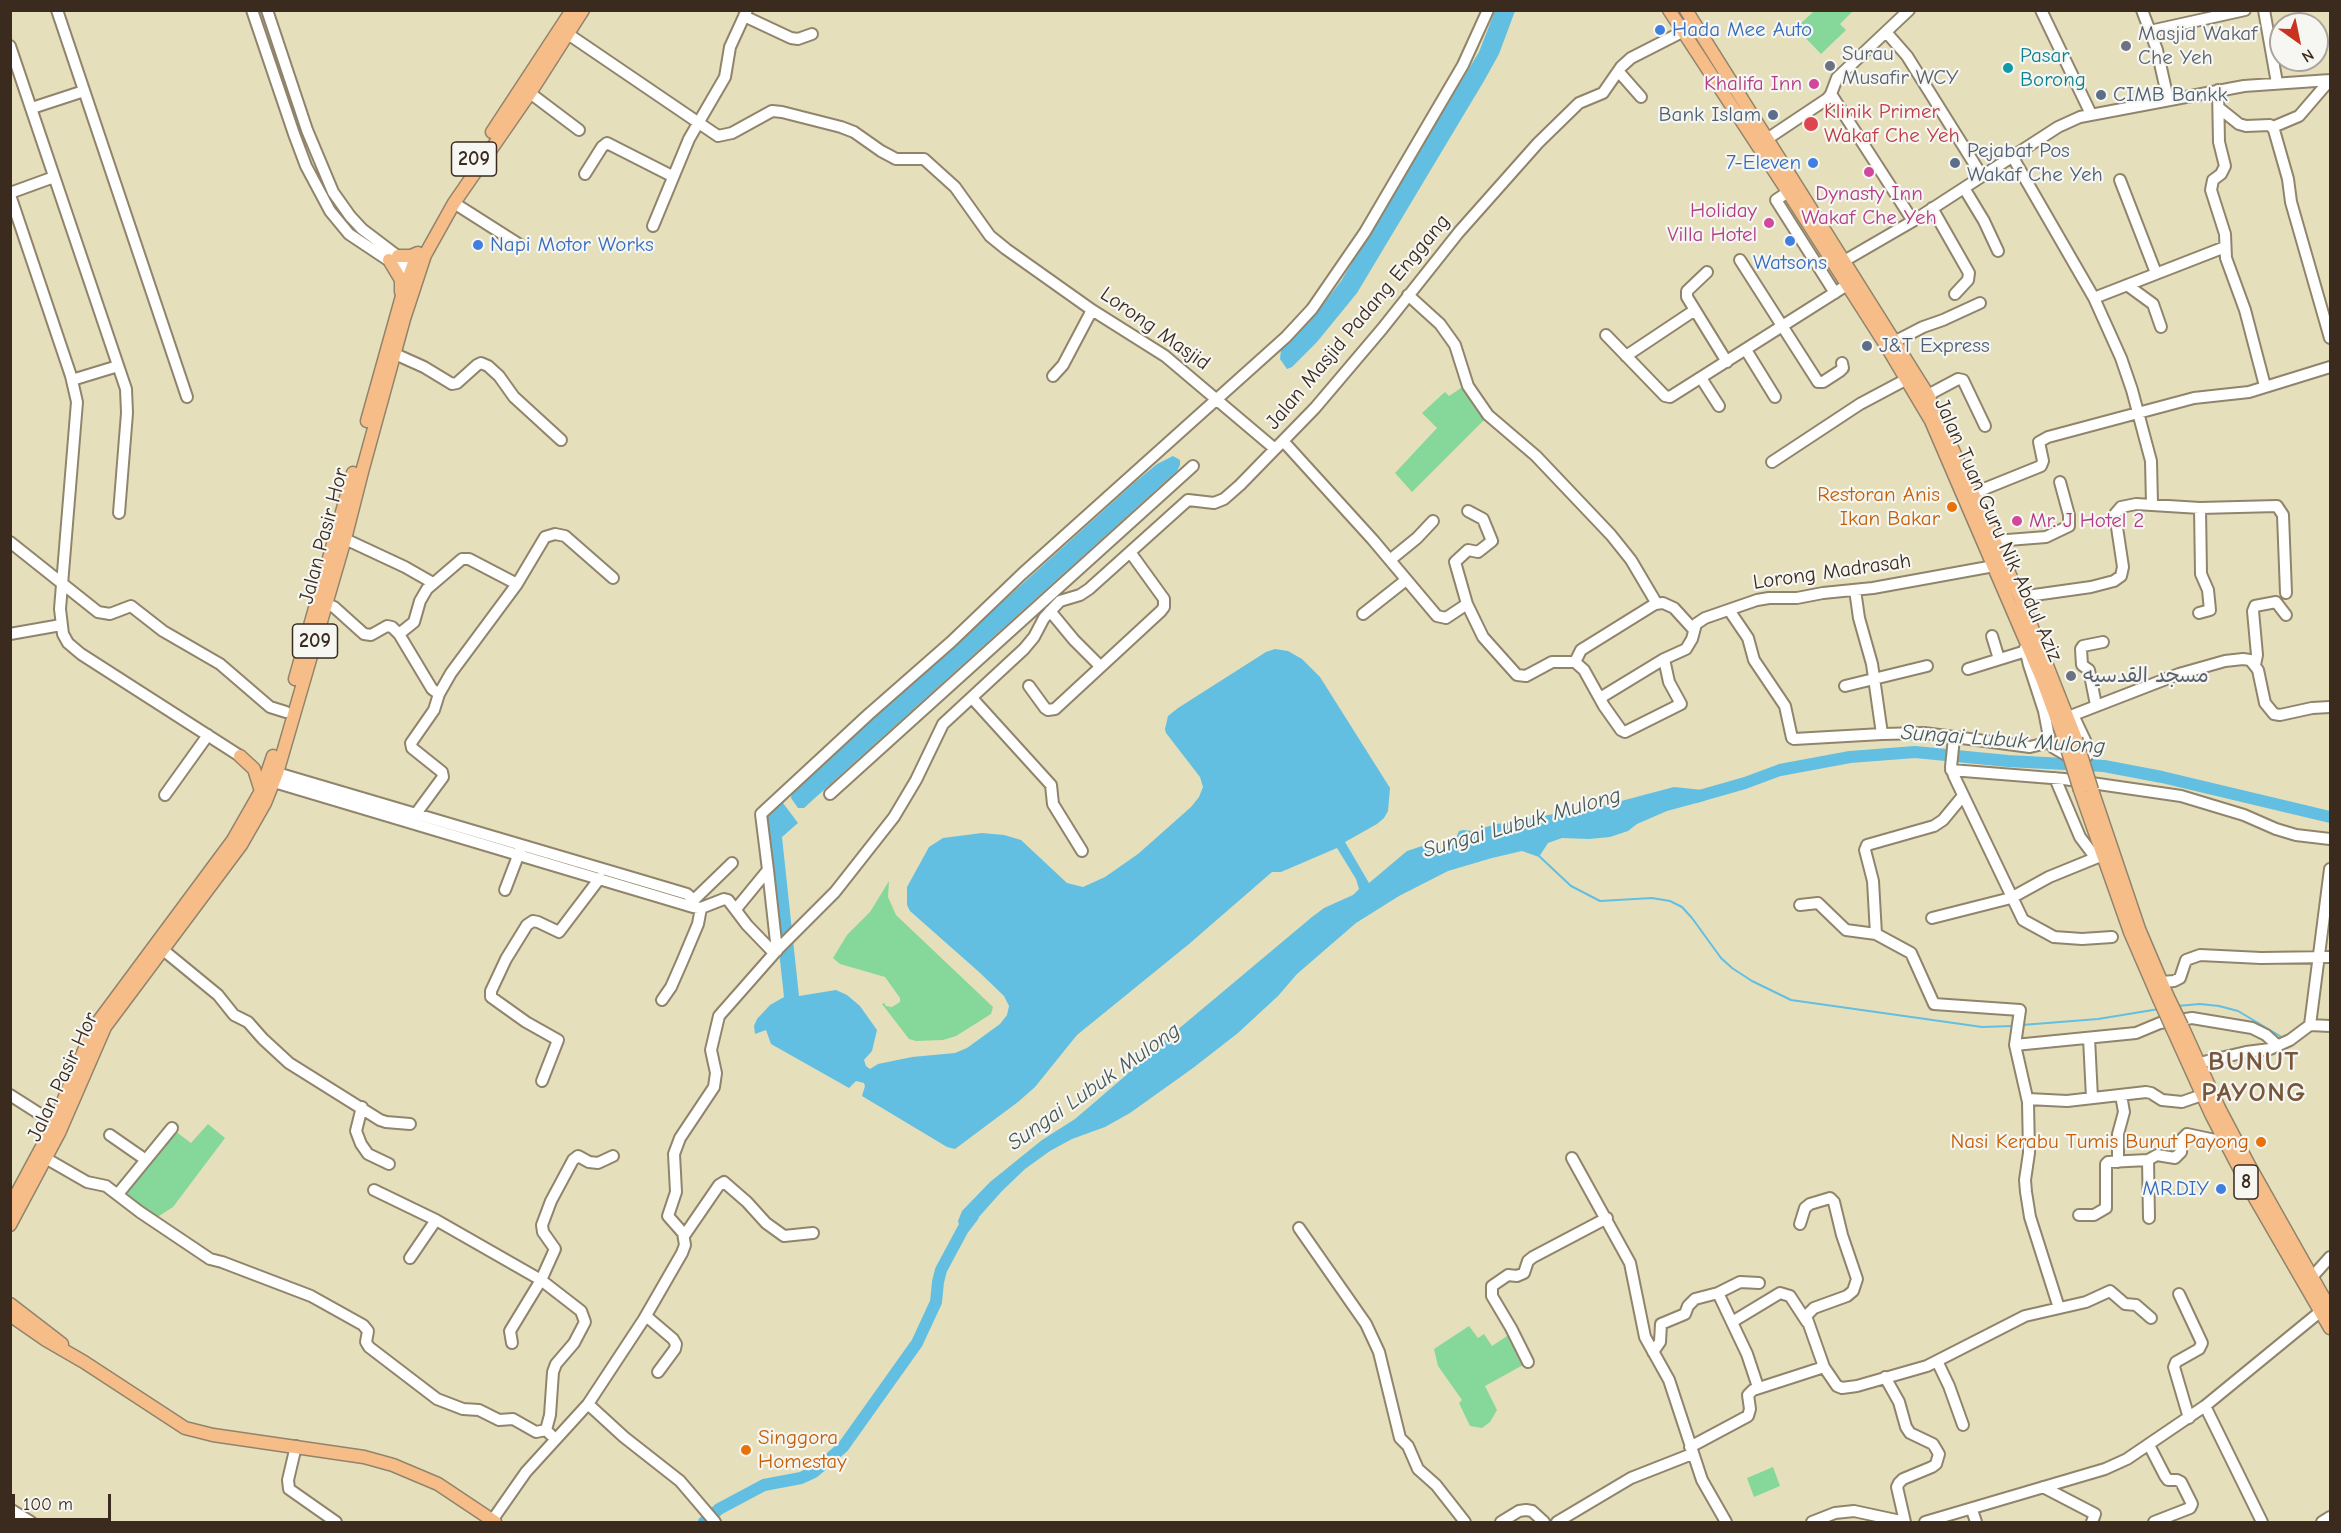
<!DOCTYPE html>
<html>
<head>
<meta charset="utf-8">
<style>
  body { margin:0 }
  #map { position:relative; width:2341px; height:1533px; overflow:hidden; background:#e6dfbb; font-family:"Comic Neue",sans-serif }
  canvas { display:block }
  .frame { position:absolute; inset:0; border:12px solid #3b2a1e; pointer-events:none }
  .north { position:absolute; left:2269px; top:12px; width:60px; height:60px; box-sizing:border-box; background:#f6f6f2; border:2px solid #aba49d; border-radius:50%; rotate:147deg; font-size:16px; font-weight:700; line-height:24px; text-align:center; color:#3b2a1e }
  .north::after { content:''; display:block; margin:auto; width:21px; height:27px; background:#c8321e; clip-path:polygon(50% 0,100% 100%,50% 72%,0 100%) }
  .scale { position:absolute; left:12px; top:1494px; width:99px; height:27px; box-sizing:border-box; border:3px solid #3b2a1e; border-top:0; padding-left:8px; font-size:18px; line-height:21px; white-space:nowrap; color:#3b2a1e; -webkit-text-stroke:4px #f6f6f2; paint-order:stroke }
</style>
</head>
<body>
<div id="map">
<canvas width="2341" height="1533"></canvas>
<div class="frame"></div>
<div class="north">N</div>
<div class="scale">100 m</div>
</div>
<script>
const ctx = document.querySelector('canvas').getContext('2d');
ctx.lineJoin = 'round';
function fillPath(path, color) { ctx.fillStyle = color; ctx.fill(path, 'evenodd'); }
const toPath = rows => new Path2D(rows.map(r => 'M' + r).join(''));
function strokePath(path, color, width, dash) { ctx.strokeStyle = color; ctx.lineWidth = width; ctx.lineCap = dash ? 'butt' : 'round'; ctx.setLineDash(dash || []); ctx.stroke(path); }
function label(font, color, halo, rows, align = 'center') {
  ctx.font = font + ' "Comic Neue","Playpen Sans Arabic",sans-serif'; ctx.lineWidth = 4.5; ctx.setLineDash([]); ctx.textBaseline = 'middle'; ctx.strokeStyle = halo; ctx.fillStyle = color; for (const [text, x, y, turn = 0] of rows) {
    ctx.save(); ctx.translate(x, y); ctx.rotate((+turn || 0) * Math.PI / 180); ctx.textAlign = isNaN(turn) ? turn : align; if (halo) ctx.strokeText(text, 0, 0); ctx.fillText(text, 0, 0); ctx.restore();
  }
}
fillPath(toPath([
  [1814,11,1853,11,1840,24,1846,30,1821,54,1796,28],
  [1464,386,1487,417,1412,492,1395,473,1437,428,1422,413,1445,392,1449,396],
  [889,881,888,897,896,915,993,1007,991,1014,956,1036,943,1040,916,1041,909,1039,882,1004,884,1003,886,1006,892,1007,900,1002,900,998,885,977,840,964,833,958,847,935,870,912],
  [208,1124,225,1138,173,1207,156,1218,128,1198,123,1191,175,1131,191,1143],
  [1469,1326,1478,1338,1484,1334,1492,1346,1510,1334,1517,1345,1523,1365,1485,1386,1497,1410,1490,1422,1482,1428,1470,1426,1459,1403,1462,1400,1438,1366,1434,1349],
  [1773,1467,1780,1486,1754,1497,1747,1478]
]), '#85d89a');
fillPath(toPath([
  [1495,11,1515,11,1499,54,1484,81,1357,293,1317,342,1292,367,1287,369,1280,359,1281,350,1316,314,1341,281,1479,52],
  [1173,456,1180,460,1180,465,1177,471,815,798,804,808,798,808,791,798,792,792,1134,483,1157,464],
  [1275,649,1288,651,1302,659,1320,677,1390,788,1388,811,1384,818,1377,824,1345,842,1369,883,1407,851,1422,846,1444,849,1454,843,1459,831,1463,830,1472,831,1497,824,1606,805,1674,787,1703,790,1709,794,1704,801,1667,811,1637,824,1628,831,1610,837,1589,839,1562,838,1548,843,1539,857,1522,851,1492,858,1448,871,1399,896,1356,923,1297,974,1278,996,1238,1033,1193,1068,1130,1113,1105,1127,1072,1139,1050,1151,1025,1169,1002,1191,970,1227,967,1229,960,1228,958,1221,962,1211,990,1182,1042,1140,1075,1119,1124,1077,1139,1062,1312,917,1324,908,1353,895,1359,889,1356,879,1337,848,1281,872,1272,872,1189,944,1077,1035,1035,1087,1018,1102,955,1149,947,1147,862,1096,865,1086,864,1083,856,1081,849,1088,771,1044,766,1030,755,1034,754,1026,757,1019,770,1005,784,997,764,813,780,799,798,823,782,837,799,996,836,990,847,995,860,1006,877,1030,872,1051,864,1060,866,1066,870,1069,878,1064,912,1057,955,1053,967,1048,1000,1024,1007,1015,1009,1006,1004,996,979,972,910,911,907,905,907,887,929,847,943,838,982,833,1004,835,1021,840,1067,883,1083,887,1105,877,1138,854,1191,807,1199,797,1203,787,1200,777,1166,733,1165,729,1168,716,1178,708,1266,652]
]), '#63bfe1');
strokePath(toPath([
  [1539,856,1571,886,1600,901,1652,898,1670,901,1682,907,1692,918,1721,958,1732,968,1752,981,1791,1000,1982,1027,2013,1026],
  [2177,1006,2200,1004,2219,1006,2238,1011,2280,1036],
  [2022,1025,2098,1019,2159,1009]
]), '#63bfe1', 2);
strokePath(toPath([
  [1696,797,1745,783,1780,770,1850,757,1915,752,2008,761,2104,766,2162,777,2330,817],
  [704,1522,719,1509,764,1485,801,1478,814,1472,843,1447,917,1343,936,1302,938,1282,941,1270,963,1229,973,1216]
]), '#63bfe1', 12);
const minor = toPath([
  [57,10,187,397],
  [252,10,294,134,306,166,330,211,349,234,409,274],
  [267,10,307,130,333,192,350,216,362,229,412,267],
  [2041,10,2091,114],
  [2142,10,2157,50,2168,99],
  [2264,10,2277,83],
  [744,16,791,38,798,39,812,34],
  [2150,31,2245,10],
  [1886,32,1907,56,1982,176],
  [568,34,718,136,732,133,772,111,782,112,841,127,854,132,881,151,896,159,924,159,955,187,990,236,1006,249,1092,310,1165,356,1275,449],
  [10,46,126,389,127,413,119,513],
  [1619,72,1641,97],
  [2218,90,2219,142,2225,166,2221,174,2213,180,2211,190,2225,234,2226,258,2245,310,2265,386],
  [530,93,579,130],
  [1831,94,1913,221],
  [32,108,84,91],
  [2219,108,2239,124,2246,126,2270,125,2274,130,2288,179,2291,202,2330,338],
  [2273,127,2299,116,2330,80],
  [1767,139,1827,99,1831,94,1837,78,1909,10],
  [2012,156,2094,298,2121,358,2132,390,2151,461,2152,504],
  [585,174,602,147,607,143,672,176],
  [2120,180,2156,273],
  [1964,188,1984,221,1998,251],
  [1788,192,1776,200,1835,293],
  [10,193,54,177],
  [10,195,71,376,77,402,60,609,63,634,68,643,81,654,240,756],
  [454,203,520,245],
  [1932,208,1969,273,1968,280,1955,294],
  [653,226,689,139,725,77,730,47,747,10],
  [1740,260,1818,382,1823,382,1840,371,1843,368,1842,363],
  [1844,261,1913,221,2058,127,2080,117,2244,86,2330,80],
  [2127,285,2153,304,2161,327],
  [1408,295,1440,324,1455,345,1468,386,1488,415,1536,456,1611,535,1631,560,1657,604],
  [2094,298,2225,247],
  [1695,310,1727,362],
  [1606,335,1665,396,1670,397,1847,285],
  [1894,342,1923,327,1943,320,1980,303],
  [1746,350,1775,397],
  [395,354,424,367,452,384,457,383,477,365,481,363,488,366,499,376,514,397,561,440],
  [1626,356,1695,310,1687,297,1687,291,1707,272],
  [1053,376,1063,365,1092,310],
  [1701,378,1719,406],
  [72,380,118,366],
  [1928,395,1958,379,1963,380,1985,426],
  [1284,442,1373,540,1437,616,1446,618,1467,604,1483,637,1517,675,1526,676,1552,662,1575,662,1584,670,1604,706,1621,730,1625,732,1681,704,1669,682,1664,659],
  [1772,462,1860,404,1907,379],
  [1974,493,2041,466,2043,461,2039,442,2048,437,2194,398,2249,392,2330,367],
  [345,539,405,567,433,583],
  [1995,541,2046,537,2069,526,2069,515,2060,482],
  [10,542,98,612,110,614,131,606,163,631,220,664,270,707,286,712],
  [1390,560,1417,538,1433,521],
  [1855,590,1859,618,1872,664,1882,734],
  [2020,597,2091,587,2114,581,2121,576,2123,567,2115,514,2121,507,2136,504,2200,508,2277,506,2283,515,2286,593],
  [326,604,334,607,364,634,371,635,387,626,392,627,399,634,432,689,439,694,451,673,517,584,545,537,555,534,565,536,613,578],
  [1467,604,1455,562,1468,550,1478,552,1492,541,1483,519,1468,511],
  [1729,610,1748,638,1754,660,1785,706,1792,738,1794,739,1882,734,1924,733,2030,747,2050,742],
  [1050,611,1074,640,1100,666],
  [2199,613,2210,610,2208,590,2201,574,2200,508],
  [1363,614,1406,580],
  [10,634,61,625],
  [399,634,414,622,420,601,427,589,462,559,469,559,517,584],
  [1992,636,1999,659],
  [2025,648,2029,665,2044,711,2050,742,2054,748,2066,755,2087,756,2090,751,2073,715],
  [1575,662,1581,650,1655,604,1663,603,1674,608,1694,630],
  [2255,665,2257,655,2253,611,2255,606,2276,602,2286,615],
  [1968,669,2026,651],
  [1029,686,1045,708,1048,710,1055,709,1161,611,1164,607,1164,599,1130,552],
  [1845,686,1927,666],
  [972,698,1051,785,1053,804,1082,851],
  [1600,698,1664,659,1686,649,1692,639,1696,624,1705,618,1757,600,1769,598,1797,598,1823,593,1873,588,1994,566],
  [2096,705,2089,670,2082,665,2081,649,2083,646,2103,642],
  [2068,717,2179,674,2225,661,2243,659,2250,660,2258,670,2265,703,2274,714,2280,715,2312,708,2330,707],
  [1954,738,1951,767,1954,776,2023,920,2054,937,2082,939,2112,937],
  [1951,770,2064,779,2181,796,2244,815,2276,829,2296,835,2330,839],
  [277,773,640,880,687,894,694,900],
  [2055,778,2080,837,2092,853,2098,856],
  [274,782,693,907,701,908,724,899,728,900,747,925,774,953],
  [830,794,1193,466],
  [165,795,208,735],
  [415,815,443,777,442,772,412,748,411,743,434,710,439,694],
  [768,870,777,951],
  [505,890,521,848],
  [1800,905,1818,903,1846,930,1876,934,1911,953,1934,1004,2020,1010,2015,1045,2028,1102,2029,1153,2025,1180,2026,1192,2030,1217,2059,1308],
  [693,906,694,900,699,895,732,863],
  [736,909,768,870,761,814,869,714,951,642,1022,574,1286,337,1312,309,1365,232,1463,65,1488,10],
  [1932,918,2011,898,2049,877,2103,855],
  [1876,934,1873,881,1865,850,1867,845,1934,826,1943,820,1962,797],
  [162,949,218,995,234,1015,248,1022,263,1039,289,1063,380,1120,386,1122,410,1124],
  [2162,982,2174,981,2180,978,2186,960,2200,955,2261,958,2330,957],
  [662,1000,671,987,682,962,698,924,701,908],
  [2310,1025,2330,1026],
  [2089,1038,2092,1098],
  [2015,1045,2136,1033,2160,1023,2192,1018,2252,1028,2266,1035,2278,1046],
  [2199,1063,2246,1052,2270,1049,2290,1040,2310,1025,2330,869],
  [542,1081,558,1040,526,1022,491,997,491,991,506,959,527,925,533,921,538,922,559,932,600,878],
  [10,1095,54,1123],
  [2028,1099,2067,1101,2146,1092,2151,1093,2162,1100,2182,1102,2202,1095],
  [362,1107,356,1131,361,1144,368,1154,389,1164],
  [110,1135,146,1160],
  [1572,1158,1630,1263,1645,1337,1669,1380,1702,1480,1726,1522],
  [47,1159,87,1182,106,1186,140,1212,210,1259,222,1262,311,1296,363,1325,368,1331,366,1342,369,1347,437,1399,463,1409,479,1410,499,1420,513,1419,536,1432,546,1430],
  [2148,1160,2149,1218],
  [2118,1162,2118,1134,2124,1112,2121,1095],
  [374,1190,436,1220,541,1280,510,1331,512,1343],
  [118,1194,172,1128],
  [2079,1215,2094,1215,2106,1208,2106,1164,2108,1162,2148,1160,2157,1155,2175,1158,2181,1152,2182,1139,2187,1134,2215,1140,2224,1138],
  [1299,1228,1366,1324,1379,1352,1400,1438,1408,1446,1418,1469,1436,1485,1465,1522],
  [684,1236,719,1185,724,1182,747,1202,766,1223,784,1236,813,1233],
  [410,1258,436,1220],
  [2313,1276,2330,1257],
  [1718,1293,1747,1354,1758,1387],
  [2179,1294,2202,1343,2199,1349,2176,1362,2174,1367,2189,1418],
  [646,1316,673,1339,676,1344,675,1349,658,1372],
  [1732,1322,1780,1293,1790,1296,1807,1322],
  [1653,1352,1660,1342,1661,1324,1685,1314,1688,1306,1695,1299,1718,1293,1740,1282,1759,1283],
  [1937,1361,1949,1386,1963,1425],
  [1528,1362,1511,1328,1492,1296,1492,1286,1508,1275,1517,1276,1524,1273,1528,1261,1533,1257,1607,1218],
  [1824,1367,1837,1386,1842,1388,1857,1386,1927,1366,2025,1316,2086,1302,2110,1291,2125,1304,2136,1305,2151,1318],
  [1885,1377,1899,1402,1906,1427,1910,1433,1933,1444,1939,1454,1936,1464,1932,1467,1903,1479,1899,1483,1897,1487,1905,1522],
  [588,1404,624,1437,680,1481,715,1522],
  [2205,1406,2262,1522],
  [551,1435,546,1430,550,1415,553,1372,556,1364,574,1343,585,1322,581,1311,541,1280,555,1249,543,1232,542,1225,551,1201,573,1160,578,1156,589,1162,598,1163,613,1156],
  [2149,1445,2165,1476,2168,1480,2177,1480,2181,1482,2192,1504,2190,1508,2154,1522],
  [296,1446,288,1480,289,1489,336,1522],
  [1690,1447,1748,1416,1750,1409,1748,1395,1753,1390,1824,1367,1806,1316,1814,1308,1847,1296,1853,1291,1857,1279,1842,1235,1834,1202,1830,1198,1810,1204,1805,1208,1800,1224],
  [2043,1487,2095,1514,2092,1522],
  [10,1509,31,1522],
  [1972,1510,1976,1522],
  [491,1522,526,1472,588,1404,644,1319,682,1253,685,1245,683,1233,668,1216,676,1192,674,1154,680,1138,714,1087,716,1073,711,1050,719,1016,778,949,835,892,894,817,916,780,943,724,1024,649,1034,637,1044,618,1060,601,1080,595,1089,589,1188,500,1214,503,1224,499,1240,485,1315,408,1382,329,1459,232,1538,143,1579,103,1603,93,1621,67,1631,58,1682,32],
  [1501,1522,1519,1511,1526,1510,1532,1511,1544,1522],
  [1557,1522,1631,1478,1692,1454],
  [1812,1522,1835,1513,1854,1511,1905,1522],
  [1925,1522,2105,1469,2127,1459,2205,1406,2321,1311],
  [2322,1522,2330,1517]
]);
const major = toPath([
  [1669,10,1788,192,1887,347,1931,421,2042,679,2064,739],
  [1686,10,1928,395,2020,597,2076,739],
  [492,132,572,10],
  [398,256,411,256,418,253],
  [389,260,401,280,401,292],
  [367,421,402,296,416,257],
  [295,679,353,473],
  [240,756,254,769,261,791],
  [2080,790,2130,932,2159,999],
  [2092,790,2139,929,2167,995],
  [2182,1026,2219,1108,2250,1167,2330,1309],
  [2173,1030,2211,1114,2252,1193,2330,1328],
  [10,1206,52,1128,90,1036,98,1022,233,840,261,791,273,756],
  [10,1225,59,1133,105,1027,241,845,265,803,277,773,345,539,362,472,404,319,425,255,454,203,530,93,583,10],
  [10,1304,62,1344],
  [10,1315,46,1340,84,1362,185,1428,213,1435,364,1457,393,1465,438,1484,495,1522]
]);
strokePath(minor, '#90846c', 14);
strokePath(major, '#90846c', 15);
strokePath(minor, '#fff', 10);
strokePath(major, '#f7bd88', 12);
const majorBridge = toPath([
  [2064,739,2080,790],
  [2076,739,2092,790],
  [2167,995,2182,1026],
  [2159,999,2173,1030]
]);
strokePath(majorBridge, '#90846c', 15, []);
strokePath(majorBridge, '#f7bd88', 12);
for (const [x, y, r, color] of [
  [1660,30,6,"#3f7fe0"],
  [2126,46,6,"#6b7280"],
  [1830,66,6,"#6b7280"],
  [2008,68,6,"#0f9aa8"],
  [1814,84,6,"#d1479c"],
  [2101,95,6,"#5c6f8a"],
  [1773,115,6,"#5c6f8a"],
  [1811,124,8,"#e0444e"],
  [1813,163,6,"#3f7fe0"],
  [1955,163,6,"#5c6f8a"],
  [1869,172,6,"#d1479c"],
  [1769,223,6,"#d1479c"],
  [1790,241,6,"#3f7fe0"],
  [478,245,6,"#3f7fe0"],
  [1867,346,6,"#5c6f8a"],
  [1952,507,6,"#e8710a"],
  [2017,521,6,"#d1479c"],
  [2071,676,6,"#6b7280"],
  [2261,1142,6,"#e8710a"],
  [2221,1189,6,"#3f7fe0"],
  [746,1450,6,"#e8710a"]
]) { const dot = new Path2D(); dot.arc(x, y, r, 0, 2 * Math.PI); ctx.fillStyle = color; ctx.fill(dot); strokePath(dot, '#f6f6f2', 2); }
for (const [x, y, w] of [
  [474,159,45],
  [315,641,45],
  [2246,1182,24]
]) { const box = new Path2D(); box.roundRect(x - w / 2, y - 17, w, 34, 4.5); ctx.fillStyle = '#f6f6f2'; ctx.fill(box); strokePath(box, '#3b2a1e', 1.5); }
label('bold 20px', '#3b2a1e', null, [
  ["209",474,159],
  ["209",315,641],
  ["8",2246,1182]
]);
label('21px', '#366cbe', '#f6f6f2', [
  ["Hada Mee Auto",1672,30],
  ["7-Eleven",1801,163,"right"],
  ["Napi Motor Works",490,245],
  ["Watsons",1790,263,"center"],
  ["MR.DIY",2209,1189,"right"]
], 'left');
label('21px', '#5b616d', '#f6f6f2', [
  ["Masjid Wakaf",2138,34],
  ["Che Yeh",2138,58],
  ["Surau",1842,54],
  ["Musafir WCY",1842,78],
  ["مسجد القدسيه",2083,676]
], 'left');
label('21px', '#0d838f', '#f6f6f2', [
  ["Pasar",2020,56],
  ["Borong",2020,80]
], 'left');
label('21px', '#b23c85', '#f6f6f2', [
  ["Khalifa Inn",1802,84],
  ["Dynasty Inn",1869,194,"center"],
  ["Wakaf Che Yeh",1869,218,"center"],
  ["Holiday",1757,211],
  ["Villa Hotel",1757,235],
  ["Mr. J Hotel 2",2029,521,"left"]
], 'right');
label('21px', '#4e5e75', '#f6f6f2', [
  ["CIMB Bankk",2113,95],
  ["Bank Islam",1761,115,"right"],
  ["Pejabat Pos",1967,151],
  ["Wakaf Che Yeh",1967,175],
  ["J&T Express",1879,346]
], 'left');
label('21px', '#be3a42', '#f6f6f2', [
  ["Klinik Primer",1824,112],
  ["Wakaf Che Yeh",1824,136]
], 'left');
label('21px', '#3b2a1e', '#f6f6f2', [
  ["Jalan Masjid Padang Enggang",1358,322,-50],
  ["Lorong Masjid",1155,329,35],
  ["Jalan Tuan Guru Nik Abdul Aziz",1998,530,66],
  ["Jalan Pasir Hor",324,536,-75],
  ["Lorong Madrasah",1832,572,-8],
  ["Jalan Pasir Hor",63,1077,-65]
]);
label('21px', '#c56008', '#f6f6f2', [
  ["Restoran Anis",1940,495],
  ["Ikan Bakar",1940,519],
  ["Nasi Kerabu Tumis Bunut Payong",2249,1142],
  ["Singgora",758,1438,"left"],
  ["Homestay",758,1462,"left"]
], 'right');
label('italic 22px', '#475758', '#f6f6f2', [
  ["Sungai Lubuk Mulong",2003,740,4],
  ["Sungai Lubuk Mulong",1522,823,-16],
  ["Sungai Lubuk Mulong",1094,1087,-35]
]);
ctx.letterSpacing = '1.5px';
label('bold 27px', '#77563b', '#f6f6f2', [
  ["BUNUT",2254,1062],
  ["PAYONG",2254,1093]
]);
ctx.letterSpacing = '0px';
</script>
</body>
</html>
